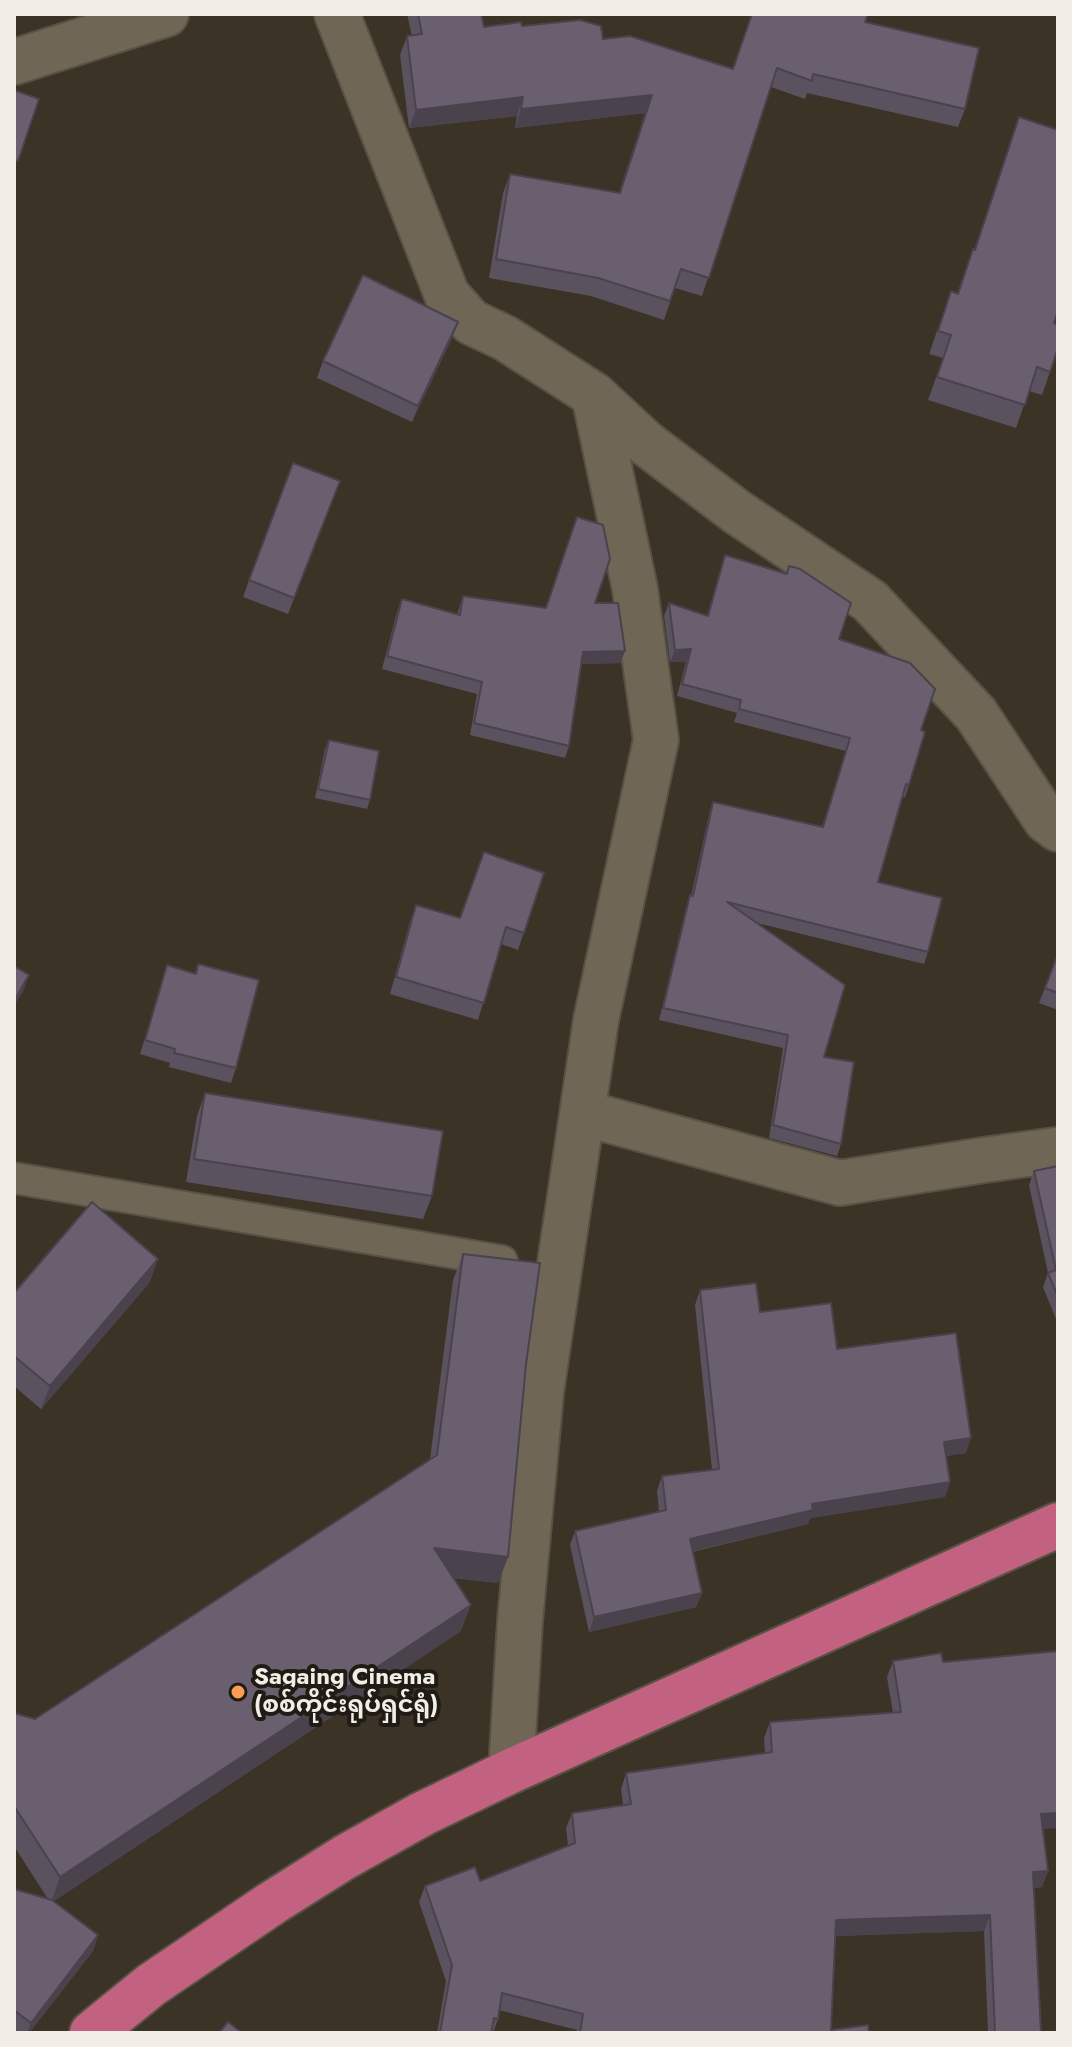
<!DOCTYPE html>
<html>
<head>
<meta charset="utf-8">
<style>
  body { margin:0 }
  #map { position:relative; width:1072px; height:2047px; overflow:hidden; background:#3b3325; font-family:Jost,sans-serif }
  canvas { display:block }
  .frame { position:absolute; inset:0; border:16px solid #f3eee5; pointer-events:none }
</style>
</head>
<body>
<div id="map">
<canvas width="1072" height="2047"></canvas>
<div class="frame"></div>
</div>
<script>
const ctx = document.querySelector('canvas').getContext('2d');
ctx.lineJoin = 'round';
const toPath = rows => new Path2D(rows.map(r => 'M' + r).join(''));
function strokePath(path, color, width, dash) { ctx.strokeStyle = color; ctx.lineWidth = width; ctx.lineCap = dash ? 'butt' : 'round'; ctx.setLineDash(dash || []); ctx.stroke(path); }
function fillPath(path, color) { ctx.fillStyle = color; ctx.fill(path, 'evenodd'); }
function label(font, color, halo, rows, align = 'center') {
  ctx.font = font + ' Jost,"Noto Sans Myanmar",sans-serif'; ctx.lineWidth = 8; ctx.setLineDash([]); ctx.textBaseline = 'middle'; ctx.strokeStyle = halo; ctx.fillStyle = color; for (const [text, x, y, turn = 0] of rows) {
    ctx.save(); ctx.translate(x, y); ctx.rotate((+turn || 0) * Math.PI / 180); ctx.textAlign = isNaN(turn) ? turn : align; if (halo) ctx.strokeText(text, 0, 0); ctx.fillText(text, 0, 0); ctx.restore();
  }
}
const service = toPath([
  [14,1178,502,1261]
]);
const minor = toPath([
  [337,14,447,295,471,322,505,338,594,395,635,589,656,740,596,1020,541,1392,520,1621,511,1771],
  [14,62,166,14],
  [594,395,647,444,737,512,870,601,976,714,1046,820,1058,829],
  [583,1113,840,1183,984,1160,1056,1150,1058,1152]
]);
const trunk = toPath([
  [92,2033,151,1985,272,1903,345,1857,422,1814,511,1771,1058,1525]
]);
strokePath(service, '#585245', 34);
strokePath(minor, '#585245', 48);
strokePath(trunk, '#585245', 48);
strokePath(service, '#6f6656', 30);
strokePath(minor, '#6f6656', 44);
strokePath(trunk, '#c36180', 44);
fillPath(toPath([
  [407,14,481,14,484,27,522,26,603,39,733,69,865,22,965,109,958,127,807,93,805,99,771,87,702,296,675,288,664,320,591,296,489,278,503,193,510,174,619,193,645,113,515,128,517,116,409,128,400,55,407,36,412,36],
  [1019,117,1054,323,1050,372,1042,395,1029,391,1016,428,928,400,943,358,929,354,951,291,957,294,973,249,974,250],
  [452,338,412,422,317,378,323,361],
  [340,481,288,614,243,597,249,580],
  [725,555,839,639,921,730,909,785,905,797,903,797,878,882,928,952,924,964,757,923,824,1057,841,1144,837,1156,769,1138,783,1048,659,1020,686,908,691,896,709,815,713,802,822,827,846,751,734,722,737,713,677,696,686,662,670,662,664,616,669,603,707,616],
  [463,596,545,608,595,603,625,651,620,663,581,664,569,746,565,758,470,735,477,694,382,669,397,612,402,599,457,614],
  [329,740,370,800,367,809,315,798,325,749],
  [544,873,518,950,501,944,478,1020,390,994,410,922,416,905,460,918],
  [1058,954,1058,1010,1039,1003],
  [198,964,236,1068,231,1083,169,1067,170,1063,140,1054,167,965,195,973],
  [205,1093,432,1196,423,1219,186,1182,197,1116],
  [1058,1166,1058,1324,1043,1287,1048,1273,1029,1185,1034,1171],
  [463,1254,526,1364,508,1557,498,1583,453,1578,461,1631,54,1901,98,1935,93,1951,29,2033,18,2033,14,2030,14,1889,48,1899,14,1846,14,1713,35,1719,430,1459,453,1280],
  [150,1282,41,1409,14,1386,14,1293],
  [700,1290,760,1312,837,1349,966,1453,946,1456,950,1482,945,1497,810,1518,808,1524,692,1552,702,1593,696,1607,589,1632,570,1545,575,1531,659,1512,657,1491,662,1476,712,1470,695,1305],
  [893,1661,943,1662,1042,1830,1048,1871,1042,1887,1034,1888,1041,2033,988,2033,984,1931,836,1936,831,2030,869,2033,577,2033,577,2030,499,2010,498,2019,493,2033,437,2033,446,1981,419,1902,425,1886,480,1881,568,1846,566,1828,572,1813,623,1805,621,1789,626,1773,765,1753,764,1738,770,1722,893,1713,887,1677]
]), '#5b525f');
fillPath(toPath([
  [652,95,645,113,515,128,521,109],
  [523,97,517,116,409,128,416,110],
  [458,322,452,338,412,422,418,406],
  [691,649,686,662,670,662,675,650],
  [625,651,620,663,578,664,583,652],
  [29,975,24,990,14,1006,14,1001],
  [158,1259,150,1282,41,1409,50,1386],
  [971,1438,966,1453,939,1457,944,1442],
  [950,1482,945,1497,810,1518,808,1524,684,1553,690,1539,812,1504],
  [434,1548,508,1557,498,1583,425,1574],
  [702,1593,696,1607,589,1632,594,1617],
  [471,1605,461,1631,51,1903,60,1877],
  [1058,1813,1058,1828,1035,1830,1041,1814],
  [1048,1871,1042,1887,1027,1888,1033,1872],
  [990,1915,984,1931,830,1936,836,1920],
  [98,1935,93,1951,29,2033,27,2033,31,2023]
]), '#4a424d');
const building = toPath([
  [418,14,481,14,484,27,521,22,522,26,580,20,601,26,603,39,630,36,733,69,752,14,868,14,865,22,979,48,965,109,813,74,812,81,777,68,709,278,681,269,670,301,598,278,496,259,510,174,620,193,652,95,521,109,523,97,416,110,407,36,422,34,418,14],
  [14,90,39,99,18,161,14,160,14,90],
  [1019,117,1058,130,1058,311,1054,323,1058,325,1058,348,1050,372,1037,367,1025,405,937,377,951,335,938,331,951,291,958,294,973,249,975,250,1019,117],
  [363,275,458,322,418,406,323,361,363,275],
  [293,463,340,481,294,598,249,580,293,463],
  [577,517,603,525,610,559,595,603,618,603,625,651,583,652,569,746,474,723,482,682,387,656,402,599,460,615,463,596,546,608,577,517],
  [725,555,787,574,789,566,800,569,851,603,839,639,910,663,935,689,921,730,925,732,909,785,906,784,878,882,942,898,928,952,727,902,845,985,824,1057,854,1062,841,1144,773,1125,788,1035,663,1008,690,895,693,896,713,802,823,827,850,738,739,709,741,700,682,684,691,649,675,650,669,603,708,616,725,555],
  [329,740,379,751,370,800,318,789,329,740],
  [484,852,544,873,524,933,506,927,484,1003,396,977,416,905,460,918,484,852],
  [1058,954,1058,993,1045,988,1058,954],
  [198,964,259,980,236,1068,174,1053,175,1049,145,1040,167,965,196,974,198,964],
  [14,966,29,975,14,1001,14,966],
  [205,1093,443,1131,432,1196,194,1159,205,1093],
  [1058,1166,1058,1297,1048,1273,1056,1270,1034,1171,1058,1166],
  [92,1202,158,1259,50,1386,14,1356,14,1293,92,1202],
  [463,1254,540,1263,526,1364,508,1557,434,1548,471,1605,60,1877,14,1806,14,1713,35,1719,437,1455,463,1254],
  [756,1283,760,1312,831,1303,837,1349,956,1333,971,1438,944,1442,950,1482,812,1504,813,1510,690,1539,702,1593,594,1617,575,1531,666,1510,662,1476,719,1469,700,1290,756,1283],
  [1058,1651,1058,1813,1041,1814,1048,1871,1033,1872,1041,2033,995,2033,990,1915,836,1920,831,2030,868,2025,869,2033,580,2033,583,2014,502,1993,498,2019,494,2018,491,2033,440,2033,452,1965,425,1886,475,1867,480,1881,575,1843,572,1813,631,1804,626,1773,772,1752,770,1722,901,1712,893,1661,941,1653,943,1662,1058,1651],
  [14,1889,52,1900,98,1935,31,2023,14,2010,14,1889],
  [228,2022,242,2033,219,2033,228,2022]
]);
fillPath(building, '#6a5f6e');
strokePath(building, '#4a424d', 2);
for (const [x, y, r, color] of [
  [238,1692,8,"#fc9d53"]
]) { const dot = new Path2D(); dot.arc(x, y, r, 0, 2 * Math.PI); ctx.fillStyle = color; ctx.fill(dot); strokePath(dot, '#1f1c15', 3); }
label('bold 24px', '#f3eee5', '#1f1c15', [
  ["Sagaing Cinema",254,1678],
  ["(စစ်ကိုင်းရုပ်ရှင်ရုံ)",254,1706]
], 'left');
</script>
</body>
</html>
